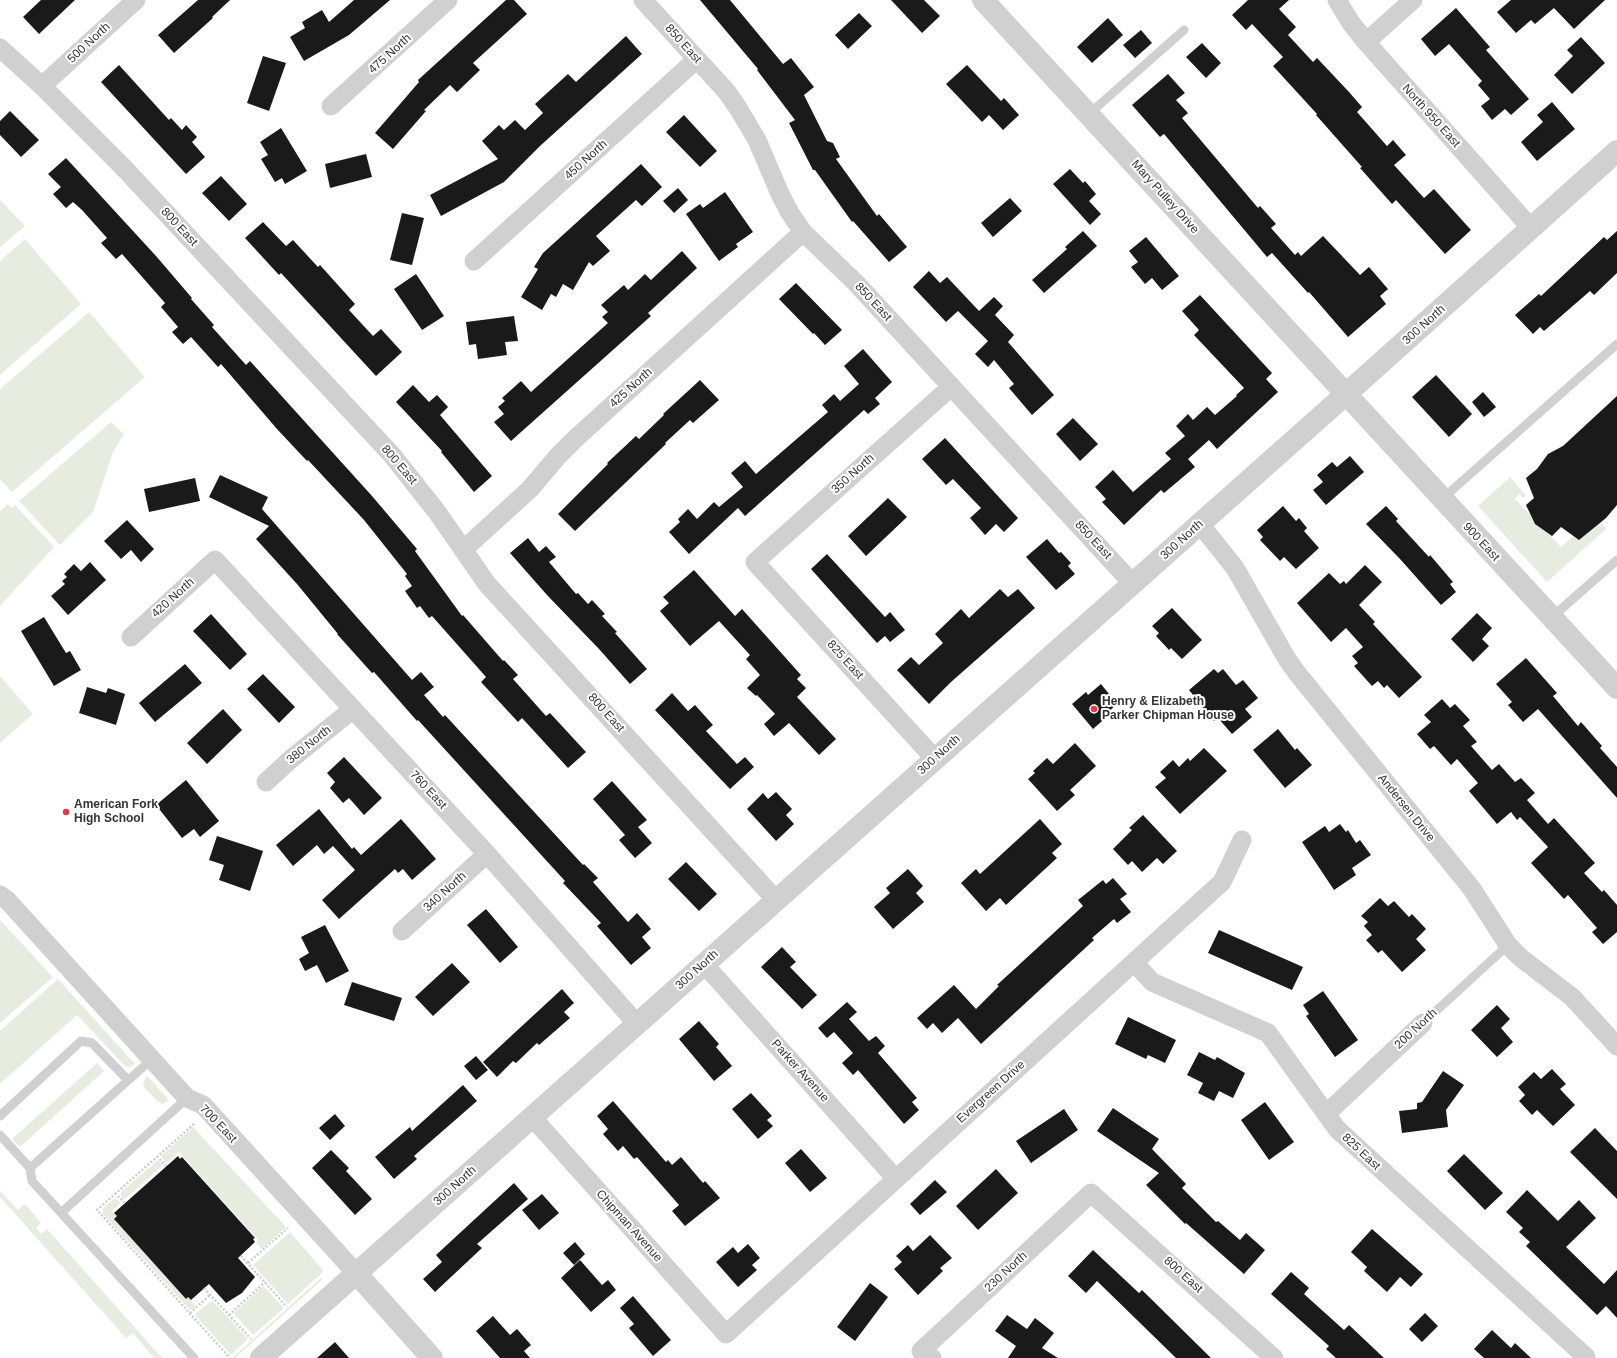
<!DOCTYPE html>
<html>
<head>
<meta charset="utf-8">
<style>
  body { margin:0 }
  canvas { display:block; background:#fff }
</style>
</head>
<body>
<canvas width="1617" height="1358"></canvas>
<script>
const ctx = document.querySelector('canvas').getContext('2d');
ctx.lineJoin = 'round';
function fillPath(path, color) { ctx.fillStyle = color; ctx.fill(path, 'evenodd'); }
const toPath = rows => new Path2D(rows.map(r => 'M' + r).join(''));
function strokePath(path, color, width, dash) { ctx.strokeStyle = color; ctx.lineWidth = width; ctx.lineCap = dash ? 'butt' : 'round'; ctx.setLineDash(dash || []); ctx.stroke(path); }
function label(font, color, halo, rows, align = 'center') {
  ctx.font = font + ' Arial,sans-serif'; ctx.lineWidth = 4; ctx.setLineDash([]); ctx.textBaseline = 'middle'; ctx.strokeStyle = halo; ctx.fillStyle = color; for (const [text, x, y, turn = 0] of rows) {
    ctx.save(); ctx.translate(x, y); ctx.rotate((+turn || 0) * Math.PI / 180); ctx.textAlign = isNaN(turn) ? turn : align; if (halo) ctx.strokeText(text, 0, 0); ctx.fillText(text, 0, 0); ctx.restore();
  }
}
fillPath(toPath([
  [0,200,25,226,0,247],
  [25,239,81,304,0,375,0,261],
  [89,312,145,377,12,492,0,479,0,389],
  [111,422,124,434,113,452,93,512,60,545,19,501],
  [1510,477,1526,495,1523,498,1519,494,1515,499,1561,547,1574,536,1601,522,1606,529,1547,582,1478,506],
  [8,504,11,508,15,505,54,547,0,606,0,511],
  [0,676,33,714,0,743],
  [0,920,53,977,0,1023],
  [58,979,135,1064,128,1067,124,1065,77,1015,0,1084,0,1031],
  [97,1063,104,1071,20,1147,12,1139],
  [147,1076,169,1100,163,1104,158,1102,144,1087,143,1083],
  [193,1127,286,1227,262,1249,256,1243,258,1240,179,1152,167,1163,162,1158,162,1155],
  [158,1160,163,1165,124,1200,121,1195,121,1192],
  [0,1191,18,1210,25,1204,41,1223,36,1228,41,1234,47,1229,162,1358,154,1358,133,1333,126,1338,0,1197],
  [115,1198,121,1203,112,1211,196,1306,192,1309,189,1309,102,1213,103,1208],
  [290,1232,323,1270,322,1273,288,1304,255,1267,254,1264],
  [321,1278,324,1278,235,1358,232,1358],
  [262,1287,265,1288,284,1308,253,1335,235,1315,234,1313],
  [213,1301,248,1339,231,1355,196,1316,196,1313,210,1302]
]), '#e6ecdf');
fillPath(toPath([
  [41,0,75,0,39,34,23,17],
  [198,0,230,0,212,17,213,18,174,53,158,35],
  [354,0,390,0,349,35,304,61,290,37,305,28,302,22,322,10,329,22],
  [506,0,514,0,527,14,473,63,480,70,457,92,450,85,424,110,426,111,393,149,375,133,419,82,418,80],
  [700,0,730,0,783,64,791,58,814,87,804,95,827,141,833,143,840,157,836,159,877,216,879,214,907,247,889,262,853,221,852,222,815,170,813,170,789,123,795,120,757,70,758,69],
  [891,0,924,0,940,16,922,33],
  [1248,0,1289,0,1279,9,1296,27,1288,35,1313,62,1317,58,1349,92,1362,107,1357,112,1387,146,1393,140,1406,155,1394,165,1424,198,1434,189,1471,230,1445,254,1396,200,1392,204,1360,168,1362,167,1316,115,1317,114,1273,66,1283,57,1252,24,1246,30,1232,15],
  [1511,0,1605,0,1574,29,1554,8,1535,24,1531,20,1516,33,1497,12],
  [1456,8,1490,47,1486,50,1529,99,1511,115,1505,109,1492,120,1481,106,1490,99,1478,85,1482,81,1449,44,1435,56,1421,39],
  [859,13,872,26,848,49,835,35],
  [1108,18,1123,35,1092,63,1077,47],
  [1141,30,1152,43,1135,58,1123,45],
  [626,36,642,54,540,146,504,182,441,216,430,195,498,159,482,141,499,125,504,130,515,120,525,130,543,113,535,104,568,74,576,82],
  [1581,37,1605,63,1572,94,1554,75,1573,56,1567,50],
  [1202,43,1221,63,1206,78,1186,57],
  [263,56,286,63,269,111,247,103],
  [119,65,169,120,171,118,182,130,186,125,197,137,192,142,205,157,186,174,101,82],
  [967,65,1001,101,1004,98,1019,115,1003,130,989,115,982,122,946,84],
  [1168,74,1185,93,1176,100,1188,113,1182,118,1258,208,1260,206,1276,224,1271,228,1295,255,1298,252,1301,256,1323,236,1360,275,1369,267,1388,289,1380,296,1386,304,1348,337,1309,292,1308,293,1272,253,1267,257,1164,134,1160,137,1132,105],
  [1552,102,1575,129,1537,161,1521,142,1543,122,1537,115],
  [10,111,39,140,21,157,0,135,0,121],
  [684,115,717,151,700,167,666,132],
  [281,128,307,171,285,184,282,178,275,182,261,159,268,155,260,142],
  [366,154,372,177,330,188,325,164],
  [66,158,156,256,192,298,191,299,214,325,212,327,246,365,250,361,372,496,417,549,415,551,462,616,463,615,503,661,504,660,518,675,513,679,546,716,550,713,586,752,568,768,522,718,518,722,481,682,486,677,432,616,429,618,420,606,417,608,405,591,412,586,405,576,407,574,364,520,308,460,307,461,277,429,221,364,218,367,191,337,183,344,172,332,178,327,161,307,165,303,122,254,116,259,101,243,107,238,82,210,73,202,66,208,53,194,61,187,48,174],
  [641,164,662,187,642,206,636,200,596,236,610,251,593,266,589,262,573,290,563,284,556,297,551,294,542,310,521,297,538,269,534,267,543,253],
  [1070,169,1083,183,1085,181,1096,194,1089,201,1101,214,1090,225,1053,184],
  [221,176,247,204,229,221,202,193],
  [678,188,688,200,674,213,663,201],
  [725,192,753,232,736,244,738,247,719,261,686,214,700,204,703,208],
  [1010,198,1022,211,993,237,981,223],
  [402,213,424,218,412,265,390,260],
  [263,222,286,246,293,240,318,267,320,265,355,304,349,310,373,336,381,329,402,352,376,376,281,273,279,275,245,238],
  [1083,231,1097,246,1044,293,1032,280,1067,249,1065,247],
  [1617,231,1617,273,1594,295,1590,291,1544,331,1540,327,1533,334,1515,315,1539,294,1541,296,1604,237,1607,240],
  [1146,237,1179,276,1162,290,1152,278,1145,284,1131,267,1138,262,1129,251],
  [682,251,697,268,648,313,651,316,511,441,494,422,504,414,498,407,505,401,502,398,521,381,531,392,608,323,602,317,608,312,601,305,624,285,628,290,645,274,651,280],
  [929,271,940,283,947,277,979,311,994,297,1003,306,995,315,1014,335,1008,342,1054,395,1032,415,1009,388,1014,384,994,360,988,367,975,354,988,341,958,311,946,322,913,287],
  [416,274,444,316,422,330,394,289],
  [796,283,842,330,825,345,814,333,813,334,779,299],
  [1200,295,1272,373,1266,379,1278,392,1217,449,1209,440,1188,459,1195,467,1164,493,1161,490,1124,525,1102,502,1106,499,1095,487,1113,470,1133,492,1171,459,1165,453,1185,436,1176,426,1188,414,1193,420,1207,407,1215,415,1237,396,1236,395,1244,388,1194,335,1199,330,1182,311],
  [514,316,518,341,505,342,507,355,478,359,476,344,469,345,466,322],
  [863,349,892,382,875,398,880,404,868,414,864,410,745,516,738,508,689,554,669,532,680,522,678,519,688,509,697,519,714,502,719,507,743,487,731,473,745,461,756,474,828,412,822,405,834,394,840,401,859,384,844,366],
  [1436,375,1472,414,1449,437,1412,397],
  [700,380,719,400,693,423,690,420,665,443,666,444,575,531,558,514,608,464,607,463,636,436,639,439,664,415,663,414],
  [413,385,429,402,437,395,448,407,440,415,492,476,474,492,441,452,442,451,396,402],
  [1483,392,1496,407,1484,417,1472,402],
  [1617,396,1617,505,1606,518,1579,540,1561,527,1552,536,1535,524,1526,505,1534,498,1526,478,1537,469,1548,454,1563,446],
  [1073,418,1098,444,1080,461,1056,434],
  [945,438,1018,518,1004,532,996,524,985,535,970,518,981,508,953,479,946,485,922,459],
  [1350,456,1364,472,1326,505,1313,490,1323,482,1317,475,1332,462,1337,467],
  [220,475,268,497,262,509,412,680,421,672,434,687,424,695,443,717,445,715,583,865,584,864,598,878,593,882,628,922,637,913,651,929,642,937,651,948,631,965,597,926,601,923,563,883,565,881,418,720,417,721,374,672,372,673,337,634,338,634,297,584,256,539,269,526,209,497],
  [195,478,200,501,149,512,144,489],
  [888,498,907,517,866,556,848,536],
  [1283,506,1296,521,1299,518,1307,528,1304,531,1319,548,1296,569,1284,557,1280,561,1260,540,1263,537,1257,530],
  [1386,506,1398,519,1396,521,1429,557,1430,555,1453,582,1450,584,1456,592,1441,605,1400,559,1366,524],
  [127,520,154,549,141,562,131,550,121,559,104,541],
  [528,538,539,552,546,546,556,557,549,562,576,594,578,593,588,604,592,600,605,614,602,616,617,632,615,633,647,669,630,684,599,649,547,595,510,553],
  [1047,539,1059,553,1061,552,1071,563,1068,566,1075,574,1056,590,1026,557],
  [827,554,885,617,890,612,905,630,890,642,885,636,877,643,811,569],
  [90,562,106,580,68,615,51,596,65,584,62,581,67,577,64,574,74,564,81,571],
  [1365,565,1382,582,1359,605,1375,622,1373,624,1422,677,1399,698,1387,685,1384,688,1378,681,1372,686,1354,666,1358,663,1352,656,1363,647,1346,628,1331,642,1297,603,1329,573,1340,584,1344,581,1346,584],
  [694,570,735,616,742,609,801,675,797,679,806,688,797,697,836,739,819,755,789,723,774,736,764,724,775,714,757,695,756,696,747,688,760,675,746,659,750,655,719,621,690,646,660,611,669,603,663,597],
  [1000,589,1008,597,1018,589,1035,608,951,682,929,704,897,670,911,657,919,665,943,643,935,634,961,609,969,618],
  [1172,608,1202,640,1182,659,1171,648,1169,650,1156,636,1159,633,1152,626],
  [1477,613,1492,628,1482,639,1489,646,1473,662,1451,639],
  [211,614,247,654,230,670,193,631],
  [44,617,66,653,70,651,81,670,54,686,21,631],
  [1526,658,1557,693,1553,696,1578,726,1581,722,1602,746,1600,748,1617,767,1617,798,1538,709,1523,722,1508,705,1512,702,1496,684],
  [185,664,202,683,155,722,139,703],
  [1214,669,1218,673,1223,669,1236,685,1243,680,1258,698,1245,709,1252,717,1232,734,1218,718,1214,721,1189,690],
  [263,674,295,707,279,723,247,689],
  [1101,684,1117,704,1106,714,1108,716,1093,729,1072,704,1086,692,1088,695],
  [87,687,106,693,108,688,125,694,116,725,79,713],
  [672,693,688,711,695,705,713,725,706,731,737,764,745,757,754,767,730,789,655,710],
  [1442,699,1450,708,1455,704,1470,720,1463,726,1477,742,1471,746,1492,770,1499,764,1515,782,1521,778,1535,793,1527,800,1548,824,1554,818,1595,863,1584,873,1602,892,1604,890,1617,905,1617,932,1603,944,1592,932,1597,928,1568,895,1564,899,1531,863,1548,847,1520,817,1517,820,1511,812,1497,824,1469,791,1478,783,1457,759,1451,765,1434,746,1430,749,1417,734,1431,722,1424,715],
  [223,709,242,730,207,764,187,743],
  [1278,729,1295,750,1297,748,1312,765,1285,788,1253,750],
  [1075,743,1096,766,1070,790,1075,795,1057,811,1028,779,1035,773,1033,771,1047,758,1053,764],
  [1204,748,1227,771,1180,814,1155,787,1166,778,1160,772,1173,760,1179,767,1188,758,1190,761],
  [344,757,382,798,364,815,349,798,343,803,330,788,335,782,327,773],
  [186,780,219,821,200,837,194,829,182,838,156,805],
  [612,781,647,820,638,827,652,843,635,858,619,840,625,835,593,799],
  [776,792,792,809,786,815,794,824,776,841,747,809,763,793,768,799],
  [319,809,352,849,354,847,361,855,401,819,436,859,412,880,403,869,398,873,395,869,339,919,322,900,355,870,333,846,324,854,317,845,293,866,276,845],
  [1143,815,1177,851,1163,864,1157,858,1142,872,1132,861,1128,865,1113,849,1132,830,1129,828],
  [1040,819,1062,844,1052,853,1057,858,1006,905,1000,898,986,911,961,883,976,869,980,874],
  [1340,824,1346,832,1348,830,1356,843,1360,840,1371,855,1352,868,1356,875,1334,890,1302,842,1325,826,1329,832],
  [217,836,263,851,250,891,219,880,224,865,209,860],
  [686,862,717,894,699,911,668,879],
  [908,869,923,886,916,893,924,902,893,929,874,907,890,893,886,888],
  [1113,878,1127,894,1120,899,1131,912,1117,923,1114,919,1092,938,1094,940,981,1044,958,1018,942,1033,933,1023,927,1029,917,1018,954,985,976,1009,999,986,997,985,1083,906,1078,900,1103,880,1106,884],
  [1380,898,1388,906,1394,901,1409,917,1412,914,1426,929,1416,939,1426,950,1402,972,1382,950,1378,953,1366,940,1372,935,1364,926,1368,922,1361,916],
  [486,909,518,947,500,963,467,925],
  [325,925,349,971,326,983,317,965,305,971,299,959,309,953,301,937],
  [1219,930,1303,967,1292,990,1208,953],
  [782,947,796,962,790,967,817,995,802,1009,761,967],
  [452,963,470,982,433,1016,415,997],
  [352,982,402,998,394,1021,344,1005],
  [562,989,574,1003,564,1012,570,1018,539,1045,537,1043,516,1063,513,1061,497,1077,483,1062],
  [1323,991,1358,1040,1335,1057,1306,1016,1309,1014,1303,1005],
  [847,1002,857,1012,849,1019,869,1041,876,1036,885,1046,878,1053,917,1098,912,1102,919,1110,904,1124,858,1070,853,1075,842,1063,853,1053,834,1032,827,1038,818,1028],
  [1497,1005,1510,1019,1501,1028,1513,1042,1497,1057,1471,1030],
  [1128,1017,1176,1040,1165,1063,1148,1055,1146,1059,1115,1044],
  [699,1021,719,1044,716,1047,732,1066,714,1081,679,1039],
  [1199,1052,1215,1060,1217,1057,1245,1073,1233,1098,1219,1091,1214,1101,1198,1093,1203,1083,1187,1075],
  [476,1056,488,1070,476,1080,464,1066],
  [1552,1069,1566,1084,1560,1089,1575,1105,1553,1126,1537,1110,1532,1115,1519,1101,1525,1095,1518,1087,1534,1072,1541,1079],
  [1443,1071,1464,1085,1446,1110,1448,1127,1402,1133,1399,1111,1417,1109,1417,1103,1422,1102],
  [463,1085,477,1101,414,1156,417,1159,394,1179,375,1157,410,1127,412,1131],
  [751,1093,772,1116,767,1120,773,1126,758,1139,732,1109],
  [613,1101,666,1162,668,1160,672,1165,681,1157,703,1183,705,1181,720,1198,685,1226,672,1211,679,1205,637,1157,634,1159,623,1146,618,1151,603,1134,608,1129,597,1116],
  [1265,1102,1294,1142,1269,1160,1241,1120],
  [1113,1108,1159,1139,1152,1149,1186,1184,1182,1188,1216,1222,1218,1221,1240,1240,1246,1233,1265,1250,1244,1274,1186,1223,1185,1224,1146,1185,1159,1173,1097,1131],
  [1064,1109,1078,1130,1031,1163,1016,1141],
  [335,1114,345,1126,330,1140,319,1128],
  [1595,1128,1617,1151,1617,1199,1570,1152],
  [801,1149,827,1178,810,1192,785,1163],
  [331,1150,349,1168,346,1171,372,1199,355,1215,312,1168],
  [1464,1154,1503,1193,1485,1210,1447,1171],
  [178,1156,180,1159,182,1157,255,1238,253,1239,255,1242,238,1258,255,1277,242,1293,226,1303,209,1284,191,1300,188,1297,186,1299,114,1219,117,1216,114,1213],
  [996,1169,1018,1193,978,1230,956,1206],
  [935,1180,947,1192,920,1215,910,1204],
  [514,1183,528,1199,477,1244,482,1248,435,1292,423,1279,442,1262,436,1255],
  [1527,1190,1558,1221,1579,1200,1596,1218,1566,1247,1604,1284,1617,1270,1617,1318,1606,1306,1597,1315,1526,1246,1530,1242,1519,1232,1523,1228,1506,1212],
  [542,1194,559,1213,539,1230,522,1210],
  [1372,1229,1423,1274,1411,1287,1400,1277,1387,1292,1364,1271,1367,1267,1351,1252],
  [930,1235,952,1258,940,1268,943,1271,918,1295,894,1269,902,1262,896,1256,908,1245,913,1251],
  [575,1242,585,1254,574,1265,563,1253],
  [748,1244,760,1258,752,1265,757,1270,738,1287,716,1262,733,1247,738,1253],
  [1093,1250,1139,1293,1142,1290,1211,1358,1176,1358,1097,1281,1086,1293,1068,1276],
  [580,1260,602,1285,608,1280,616,1290,591,1312,561,1278],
  [1291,1272,1309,1288,1304,1294,1344,1330,1349,1325,1384,1358,1336,1358,1326,1349,1329,1346,1271,1294],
  [870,1283,888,1297,855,1341,837,1327],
  [633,1296,671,1340,653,1356,629,1328,634,1324,620,1308],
  [1425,1313,1438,1326,1422,1342,1409,1329],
  [1007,1315,1027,1329,1035,1318,1054,1333,1042,1348,1058,1358,1008,1358,1016,1346,995,1331],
  [493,1316,510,1335,517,1329,531,1345,524,1351,530,1358,500,1358,476,1331],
  [1492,1330,1511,1348,1515,1343,1531,1358,1484,1358,1474,1349],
  [335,1342,349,1358,317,1358]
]), '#1a1a1a');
strokePath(toPath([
  [194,1124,97,1210,230,1358],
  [157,1156,166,1166],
  [115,1193,125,1203],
  [241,1256,287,1307],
  [248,1263,288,1228],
  [204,1288,251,1339],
  [190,1313,210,1295],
  [229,1315,265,1282]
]), '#cdcdcd', 2.5, [2, 2]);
strokePath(toPath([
  [1089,114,1184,30],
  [1442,499,1617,344],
  [1551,618,1617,560],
  [1423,1023,1508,945],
  [152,1059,30,1168,32,1181,194,1358],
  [0,1116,81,1041,92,1043,128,1080],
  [0,1135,30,1168],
  [61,1213,187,1098]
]), '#d0d0d0', 9);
strokePath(toPath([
  [643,0,727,92,738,108,757,140,780,194,790,213,803,232,856,283,1133,584],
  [1337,0,1351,23,1366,42,1531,228],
  [1366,42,1413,0],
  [0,48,42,86,123,167,392,455,437,512,487,584,776,900],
  [42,86,136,0],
  [331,106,448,0],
  [474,261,697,59],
  [1200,524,1235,568,1287,659,1297,673,1472,889,1508,945,1521,958,1572,997,1617,1046],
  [463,550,530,489,558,456,575,439,803,232],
  [131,637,215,560,487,854,637,1024],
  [935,759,755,562,951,387],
  [266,782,291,759,353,709],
  [0,895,7,900,187,1098,203,1105,356,1273],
  [402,931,487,854],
  [1134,962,1152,982,1268,1033,1337,1129,1586,1357],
  [704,964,896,1179],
  [1326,1114,1423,1023],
  [532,1117,726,1334,1222,882,1242,840],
  [932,1358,921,1351,1091,1193,1274,1358]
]), '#d0d0d0', 19);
strokePath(toPath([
  [983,0,1617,688],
  [356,1273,432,1358],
  [261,1358,1345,395,1617,151]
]), '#d0d0d0', 22);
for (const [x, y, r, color] of [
  [1094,709,4,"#e63946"],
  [66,812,4,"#e63946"]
]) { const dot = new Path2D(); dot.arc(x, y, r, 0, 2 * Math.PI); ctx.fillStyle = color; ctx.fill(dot); strokePath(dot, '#fff', 1.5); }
label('12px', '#333', '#fff', [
  ["500 North",89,43,-43],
  ["850 East",683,44,48],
  ["475 North",390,54,-42],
  ["North 950 East",1431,116,48],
  ["450 North",586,160,-42],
  ["Mary Pulley Drive",1165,197,48],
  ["800 East",179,227,47],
  ["850 East",873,302,47],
  ["300 North",1424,325,-42],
  ["425 North",631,388,-42],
  ["800 East",399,465,49],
  ["350 North",853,474,-42],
  ["850 East",1093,540,47],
  ["300 North",1182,540,-42],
  ["900 East",1481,542,47],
  ["420 North",173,598,-42],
  ["825 East",845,660,48],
  ["800 East",606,713,48],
  ["380 North",309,745,-39],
  ["300 North",939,755,-42],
  ["760 East",428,790,47],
  ["Andersen Drive",1406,808,51],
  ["340 North",445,892,-42],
  ["300 North",697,970,-42],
  ["200 North",1416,1029,-43],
  ["Parker Avenue",800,1071,48],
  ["Evergreen Drive",991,1092,-42],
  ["700 East",218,1124,46],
  ["825 East",1361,1152,43],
  ["300 North",455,1186,-42],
  ["Chipman Avenue",629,1226,48],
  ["230 North",1006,1272,-43],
  ["800 East",1183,1275,42]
]);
label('bold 12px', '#333', '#fff', [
  ["Henry & Elizabeth",1102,702],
  ["Parker Chipman House",1102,716],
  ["American Fork",74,805],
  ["High School",74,819]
], 'left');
</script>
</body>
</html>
